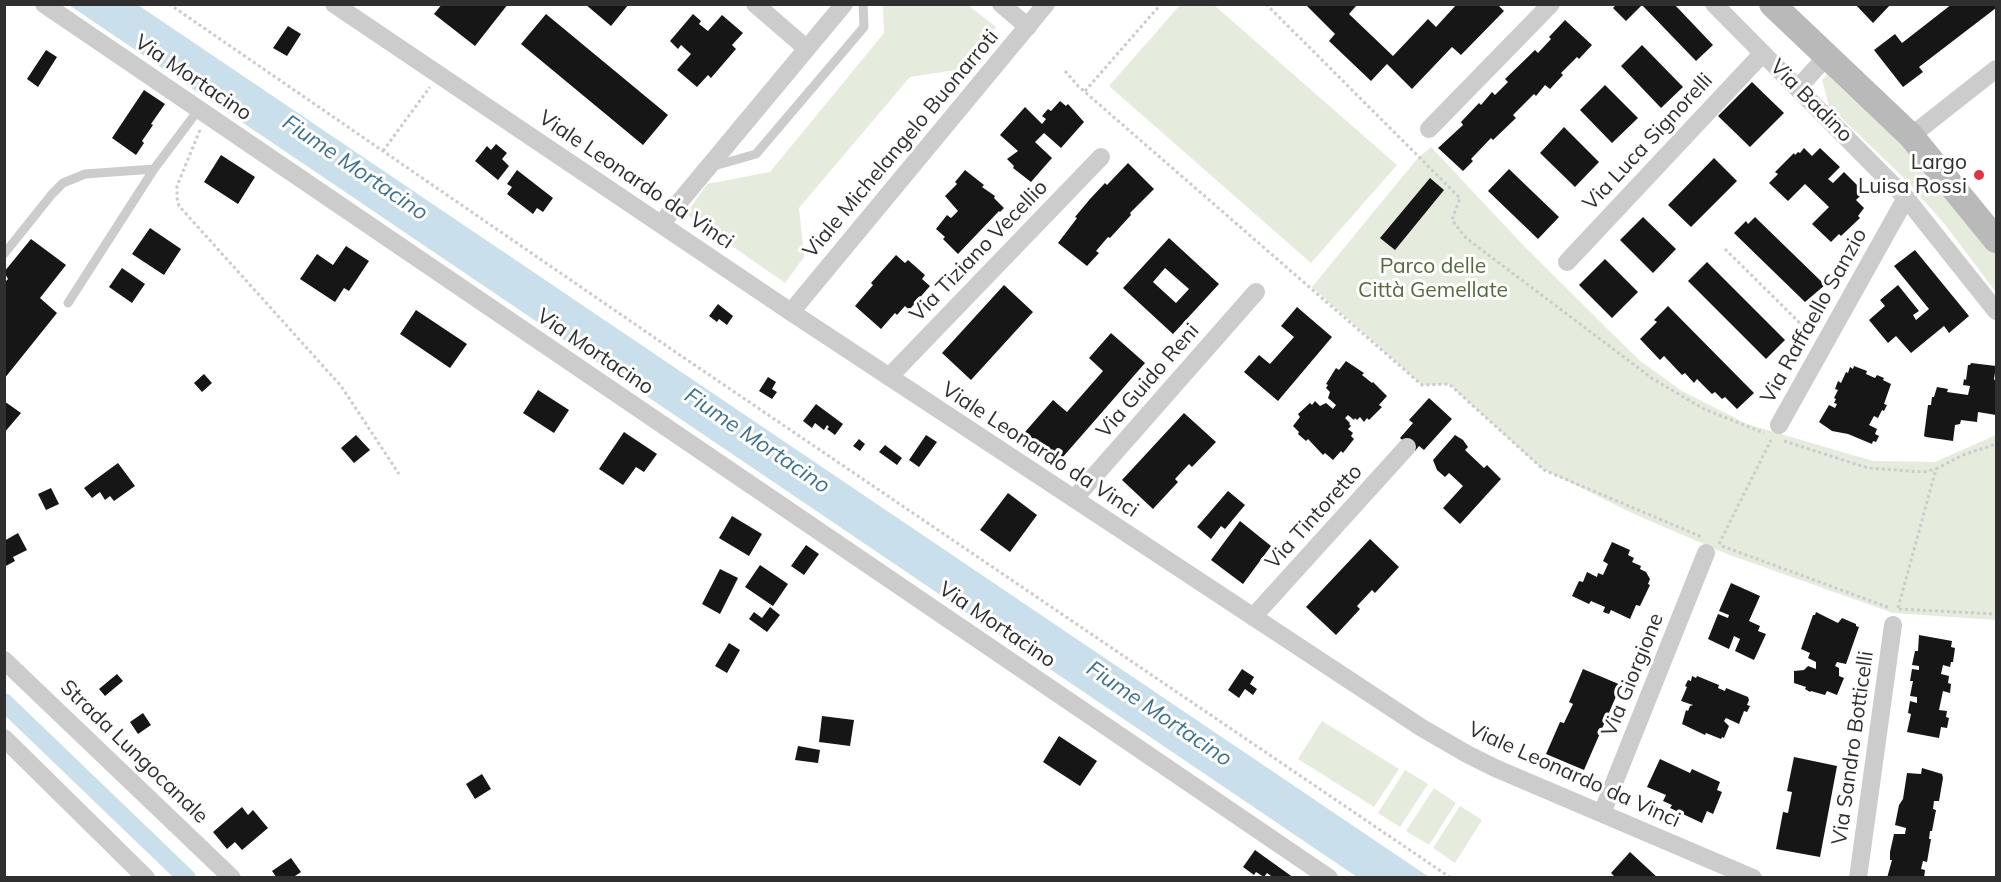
<!DOCTYPE html>
<html>
<head>
<meta charset="utf-8">
<style>
  body { margin:0 }
  #map { position:relative; width:2001px; height:882px; overflow:hidden; background:#fff; font-family:Mulish,sans-serif }
  canvas { display:block }
  .frame { position:absolute; inset:0; border:6px solid #2f2f2f; pointer-events:none }
</style>
</head>
<body>
<div id="map">
<canvas width="2001" height="882"></canvas>
<div class="frame"></div>
</div>
<script>
const ctx = document.querySelector('canvas').getContext('2d');
ctx.lineJoin = 'round';
function fillPath(path, color) { ctx.fillStyle = color; ctx.fill(path, 'evenodd'); }
const toPath = rows => new Path2D(rows.map(r => 'M' + r).join(''));
function strokePath(path, color, width, dash) { ctx.strokeStyle = color; ctx.lineWidth = width; ctx.lineCap = dash ? 'butt' : 'round'; ctx.setLineDash(dash || []); ctx.stroke(path); }
function label(font, color, halo, rows, align = 'center') {
  ctx.font = font + ' Mulish,sans-serif'; ctx.lineWidth = 6; ctx.setLineDash([]); ctx.textBaseline = 'middle'; ctx.strokeStyle = halo; ctx.fillStyle = color; for (const [text, x, y, turn = 0] of rows) {
    ctx.save(); ctx.translate(x, y); ctx.rotate((+turn || 0) * Math.PI / 180); ctx.textAlign = isNaN(turn) ? turn : align; if (halo) ctx.strokeText(text, 0, 0); ctx.fillText(text, 0, 0); ctx.restore();
  }
}
fillPath(toPath([
  [883,5,968,5,996,27,962,69,910,77,799,208,804,257,785,283,686,214,707,184,770,172,884,33],
  [1180,5,1214,5,1397,165,1311,263,1109,86],
  [1827,75,1937,178,1996,253,1996,292,1946,226,1906,180,1829,106,1822,80],
  [1431,147,1524,246,1639,360,1682,391,1747,424,1873,461,1935,462,1996,435,1996,620,1893,613,1727,554,1634,514,1541,468,1449,384,1422,385,1312,287,1417,159],
  [1322,721,1399,769,1374,807,1298,759],
  [1405,770,1428,784,1400,827,1378,813],
  [1434,788,1456,803,1429,845,1406,831],
  [1460,806,1482,820,1455,863,1433,848]
]), '#e5ecdd');
fillPath(toPath([
  [69,5,138,5,1429,877,1357,877]
]), '#c9dfeb');
strokePath(toPath([
  [4,702,187,878]
]), '#c9dfeb', 18);
fillPath(toPath([
  [442,4,508,4,475,46,434,14],
  [585,4,629,4,611,26],
  [1305,4,1354,4,1356,6,1349,14,1393,56,1428,19,1436,27,1457,4,1497,4,1504,11,1461,55,1452,47,1412,89,1387,64,1371,81,1329,41,1335,34],
  [1617,4,1674,4,1713,45,1696,61,1642,5,1626,21,1613,8],
  [1855,4,1891,4,1873,23],
  [1952,4,1996,4,1996,8,1919,67,1923,72,1903,87,1874,50,1895,34,1902,43],
  [546,14,668,115,643,145,521,44],
  [693,14,701,21,699,24,708,31,722,15,743,33,732,45,736,49,711,78,708,75,697,87,677,70,691,54,681,45,678,49,670,41],
  [1565,20,1592,45,1579,59,1577,57,1561,73,1563,75,1550,89,1545,85,1536,96,1534,94,1513,115,1516,118,1493,140,1491,138,1471,159,1473,161,1463,171,1438,148,1463,125,1461,122,1479,103,1481,105,1492,92,1495,95,1508,82,1505,79,1535,50,1538,53,1551,39,1549,37],
  [288,26,301,34,287,56,273,48],
  [1642,45,1683,87,1661,108,1621,66],
  [46,50,57,57,38,87,27,79],
  [1752,82,1784,113,1750,147,1718,116],
  [1605,85,1638,118,1612,143,1580,110],
  [144,90,165,104,151,124,153,125,142,141,144,143,136,155,112,138],
  [1060,101,1066,106,1068,104,1084,122,1061,148,1044,133,1035,142,1052,158,1031,182,1013,168,1014,166,1007,159,1018,151,1000,135,1025,107,1042,124,1046,119,1042,116,1048,109,1051,111],
  [1564,127,1599,162,1575,187,1540,153],
  [496,144,507,153,502,159,509,166,498,180,475,161,487,146,491,150],
  [1804,148,1812,156,1820,148,1840,167,1828,179,1833,183,1844,172,1864,192,1856,200,1864,208,1858,216,1860,218,1841,236,1839,234,1831,242,1812,224,1829,207,1805,184,1788,201,1769,183,1778,174,1775,172,1794,153,1795,155,1798,152,1800,153],
  [221,155,255,177,238,204,204,182],
  [1714,158,1737,181,1691,227,1668,205],
  [1128,163,1154,189,1130,213,1131,215,1110,238,1108,237,1096,251,1099,253,1087,266,1058,243,1077,218,1075,217,1090,199,1105,183,1107,185],
  [1509,169,1559,217,1538,239,1488,191],
  [517,170,553,198,543,212,537,208,533,214,507,194,512,187,507,184],
  [965,170,984,185,982,187,995,196,994,198,1004,208,1000,212,999,211,958,254,943,239,945,237,936,229,947,215,951,218,958,211,945,196,957,184,955,182],
  [1430,178,1444,190,1395,250,1380,238],
  [1643,217,1676,249,1653,273,1620,240],
  [1755,217,1825,285,1805,302,1734,233,1746,221,1748,224],
  [150,228,181,249,164,275,132,254],
  [1169,238,1219,284,1173,334,1123,288],
  [1165,268,1189,289,1176,303,1153,282],
  [31,239,66,265,40,298,57,313,4,379,4,283,8,279,4,272],
  [346,246,369,261,349,291,344,288,335,302,300,279,317,254,333,265],
  [1915,250,1969,316,1949,333,1944,326,1911,353,1896,336,1888,343,1869,320,1885,306,1880,300,1898,285,1919,311,1913,315,1916,320,1929,309,1894,266],
  [896,255,905,263,908,260,925,275,922,279,930,286,909,310,905,306,897,315,895,313,881,329,855,306,873,285,871,283],
  [1605,259,1638,292,1612,318,1579,285],
  [1707,262,1785,340,1766,359,1688,281],
  [122,268,145,284,132,303,109,287],
  [1004,285,1033,312,971,380,942,353],
  [718,304,733,316,727,325,719,319,717,322,709,316],
  [1668,306,1754,393,1737,409,1725,397,1722,399,1715,392,1712,394,1697,379,1694,383,1685,373,1682,375,1664,356,1660,360,1640,339,1657,322,1654,320],
  [1297,307,1332,337,1278,401,1244,372,1259,355,1270,364,1294,337,1281,326],
  [416,310,467,344,450,368,400,334],
  [1111,333,1145,363,1062,458,1053,450,1050,453,1025,432,1053,400,1067,412,1103,371,1089,358],
  [1346,361,1364,373,1362,375,1372,383,1373,382,1387,396,1379,405,1382,407,1369,420,1367,418,1364,422,1360,417,1357,420,1355,418,1354,420,1348,415,1345,418,1350,423,1349,424,1351,426,1348,429,1353,433,1351,436,1354,439,1343,453,1341,451,1333,460,1325,453,1323,455,1308,439,1306,441,1298,434,1299,432,1293,426,1300,417,1298,414,1310,403,1312,405,1315,401,1320,406,1326,403,1333,409,1336,405,1328,398,1330,392,1326,388,1328,385,1326,384,1336,368,1339,370],
  [1971,363,1996,366,1994,379,1996,382,1996,415,1978,412,1977,422,1961,420,1960,424,1955,425,1953,441,1926,437,1924,436,1928,405,1931,405,1932,397,1934,397,1937,387,1948,389,1947,392,1968,395,1970,386,1963,385,1964,379,1966,380,1968,365,1970,365],
  [1854,366,1867,371,1866,374,1875,378,1877,375,1884,378,1883,380,1891,384,1884,404,1887,405,1884,411,1882,410,1878,418,1874,416,1869,425,1877,429,1875,434,1879,436,1876,442,1873,441,1872,444,1848,434,1832,431,1819,422,1829,405,1835,408,1837,404,1834,403,1836,399,1834,398,1838,390,1835,389,1838,381,1841,383,1846,372,1848,373,1850,367,1853,369],
  [204,374,212,383,202,392,194,383],
  [768,377,776,382,772,389,777,392,772,399,759,391],
  [538,390,569,410,554,433,523,413],
  [1429,398,1452,419,1424,450,1419,446,1415,451,1400,438,1413,423,1409,420],
  [4,401,21,413,4,433],
  [816,404,843,424,835,435,827,429,829,427,827,425,824,430,815,423,812,428,803,421],
  [1184,413,1216,442,1192,467,1189,464,1175,479,1178,482,1153,509,1122,480],
  [624,432,657,454,644,472,636,467,623,485,599,469],
  [356,435,370,450,354,463,341,448],
  [926,435,937,442,919,467,909,460],
  [1455,435,1463,440,1468,447,1465,450,1484,468,1487,465,1501,479,1460,524,1443,508,1463,486,1449,473,1445,477,1437,470,1433,460],
  [859,439,865,444,860,451,853,446],
  [885,445,902,458,897,465,879,452],
  [118,463,135,486,114,501,110,496,105,500,100,492,92,498,84,488],
  [51,488,59,504,46,510,38,494],
  [1228,491,1245,505,1225,529,1221,526,1211,539,1197,527],
  [1008,493,1037,515,1010,552,980,530],
  [732,516,762,534,749,556,719,538],
  [1240,521,1271,546,1243,584,1211,560],
  [18,533,27,550,13,557,15,561,4,567,4,541],
  [1370,539,1399,567,1375,593,1372,590,1357,606,1360,609,1336,635,1306,607],
  [1612,542,1630,550,1628,555,1634,558,1632,562,1641,566,1640,569,1646,572,1650,579,1648,584,1650,585,1640,606,1636,605,1630,619,1611,610,1609,614,1603,612,1605,607,1591,601,1589,604,1572,596,1579,581,1583,582,1587,572,1597,577,1598,573,1603,575,1608,564,1603,561],
  [806,545,819,554,804,575,791,566],
  [760,565,788,584,773,606,745,587],
  [720,569,738,578,720,614,702,604],
  [1731,583,1760,596,1749,621,1760,626,1758,631,1766,634,1754,660,1735,651,1740,639,1734,636,1729,649,1708,639,1718,614,1728,618,1729,615,1719,611],
  [770,607,780,615,767,632,749,619,754,612,762,618],
  [1816,612,1838,623,1842,618,1856,624,1856,626,1859,627,1846,664,1837,662,1835,666,1839,668,1839,676,1844,678,1837,695,1827,691,1825,695,1811,691,1810,692,1805,689,1806,687,1794,683,1794,671,1804,670,1808,666,1816,669,1816,662,1808,658,1810,653,1801,649,1813,615,1815,615],
  [1919,635,1952,641,1951,647,1955,648,1953,662,1951,662,1950,667,1943,665,1941,674,1949,676,1948,683,1951,684,1950,693,1943,691,1939,710,1947,711,1946,717,1949,718,1947,728,1941,727,1939,738,1907,732,1911,714,1908,713,1910,701,1917,703,1917,697,1910,696,1913,681,1910,681,1912,669,1919,670,1919,666,1912,665,1915,651,1918,651],
  [729,643,740,650,727,673,715,666],
  [1242,669,1254,677,1250,684,1257,689,1253,695,1245,689,1239,698,1228,690],
  [1583,669,1621,685,1584,770,1546,754,1560,722,1564,723,1573,704,1569,702],
  [117,674,123,681,105,696,99,689],
  [1692,676,1696,678,1697,676,1719,685,1718,688,1725,691,1726,688,1748,697,1749,700,1747,705,1750,706,1747,712,1744,711,1739,724,1726,718,1724,721,1729,726,1724,738,1722,737,1721,739,1706,733,1705,735,1682,724,1686,710,1688,711,1690,706,1693,705,1681,701,1687,687,1685,686,1688,680,1691,681],
  [143,713,151,725,138,734,130,722],
  [822,716,854,720,850,746,819,742],
  [1059,736,1097,761,1080,786,1043,762],
  [798,746,820,750,818,763,795,760],
  [1794,757,1837,766,1820,857,1776,849,1783,812,1788,813,1792,792,1787,791],
  [1660,759,1690,773,1692,769,1720,782,1717,790,1722,792,1713,814,1707,811,1702,823,1670,808,1672,805,1663,801,1666,795,1647,787],
  [1922,768,1942,774,1943,778,1939,801,1934,801,1933,809,1936,810,1932,831,1930,831,1929,839,1931,839,1927,862,1923,861,1921,869,1925,870,1924,878,1887,878,1892,860,1890,860,1890,852,1894,834,1905,834,1906,828,1895,825,1899,805,1903,799,1907,773,1921,774],
  [482,774,491,789,475,799,466,784],
  [242,807,248,815,253,810,268,828,242,850,235,842,227,849,213,832],
  [1255,850,1294,878,1274,878,1267,873,1264,877,1256,872,1254,875,1243,867],
  [1630,852,1658,878,1616,878,1611,873],
  [291,858,301,872,292,878,277,878,272,871]
]), '#161616');
strokePath(toPath([
  [169,4,674,351,1451,878],
  [1266,4,1460,198,1452,220,1466,238,1653,379,1704,409,1764,433],
  [1065,71,1078,86,1422,385,1449,384,1544,470,1702,537],
  [1085,91,1161,4],
  [200,130,177,186,177,198,179,206,341,386,399,474],
  [383,151,430,87],
  [1725,249,1811,334],
  [1784,441,1868,468,1923,472,1936,469],
  [1719,544,1771,440],
  [1722,546,1890,608],
  [1898,608,1936,469,1963,455,1996,444],
  [1899,609,1996,614]
]), '#ccc', 3, [3, 3]);
strokePath(toPath([
  [714,166,756,154,864,27,863,4],
  [4,254,52,194,63,183,85,174,154,169,199,109],
  [68,303,154,169]
]), '#ccc', 9);
strokePath(toPath([
  [44,4,1329,878],
  [334,4,791,312,1422,728,1467,754,1495,768,1753,878],
  [755,4,806,48],
  [1001,4,1028,27],
  [1714,4,1906,198,1996,311],
  [1798,88,1827,56],
  [1429,129,1551,4],
  [1911,136,1996,69],
  [661,224,844,4],
  [1567,262,1763,53],
  [791,312,1046,4],
  [889,377,1101,157],
  [1779,425,1906,198],
  [1074,499,1256,292],
  [1253,617,1407,447],
  [4,660,232,878],
  [4,738,146,878],
  [1602,813,1706,553],
  [1858,878,1893,625]
]), '#ccc', 18);
strokePath(toPath([
  [1772,4,1911,136,1996,240]
]), '#b9b9b9', 26);
for (const [x, y, r, color] of [
  [1979,175,6,"#e33443"]
]) { const dot = new Path2D(); dot.arc(x, y, r, 0, 2 * Math.PI); ctx.fillStyle = color; ctx.fill(dot); strokePath(dot, '#fff', 2); }
label('21px', '#2f2f2f', '#fff', [
  ["Via Mortacino",193,78,34],
  ["Via Badino",1811,101,45],
  ["Via Luca Signorelli",1648,142,-47],
  ["Viale Michelangelo Buonarroti",901,144,-50],
  ["Viale Leonardo da Vinci",636,180,34],
  ["Via Tiziano Vecellio",979,251,-46],
  ["Via Raffaello Sanzio",1814,316,-61],
  ["Via Mortacino",595,352,34],
  ["Via Guido Reni",1148,381,-49],
  ["Viale Leonardo da Vinci",1040,450,33],
  ["Via Tintoretto",1314,517,-48],
  ["Via Mortacino",997,625,34],
  ["Via Giorgione",1633,675,-68],
  ["Via Sandro Botticelli",1853,748,-82],
  ["Strada Lungocanale",134,752,44],
  ["Viale Leonardo da Vinci",1574,775,24]
]);
label('21px', '#2f2f2f', '#fff', [
  ["Largo",1967,163],
  ["Luisa Rossi",1967,187]
], 'right');
label('21px', '#536a3d', '#fff', [
  ["Parco delle",1433,267],
  ["Città Gemellate",1433,291]
]);
label('italic 22px', '#3e7190', '#fff', [
  ["Fiume Mortacino",355,168,34],
  ["Fiume Mortacino",757,441,34],
  ["Fiume Mortacino",1159,714,34]
]);
</script>
</body>
</html>
